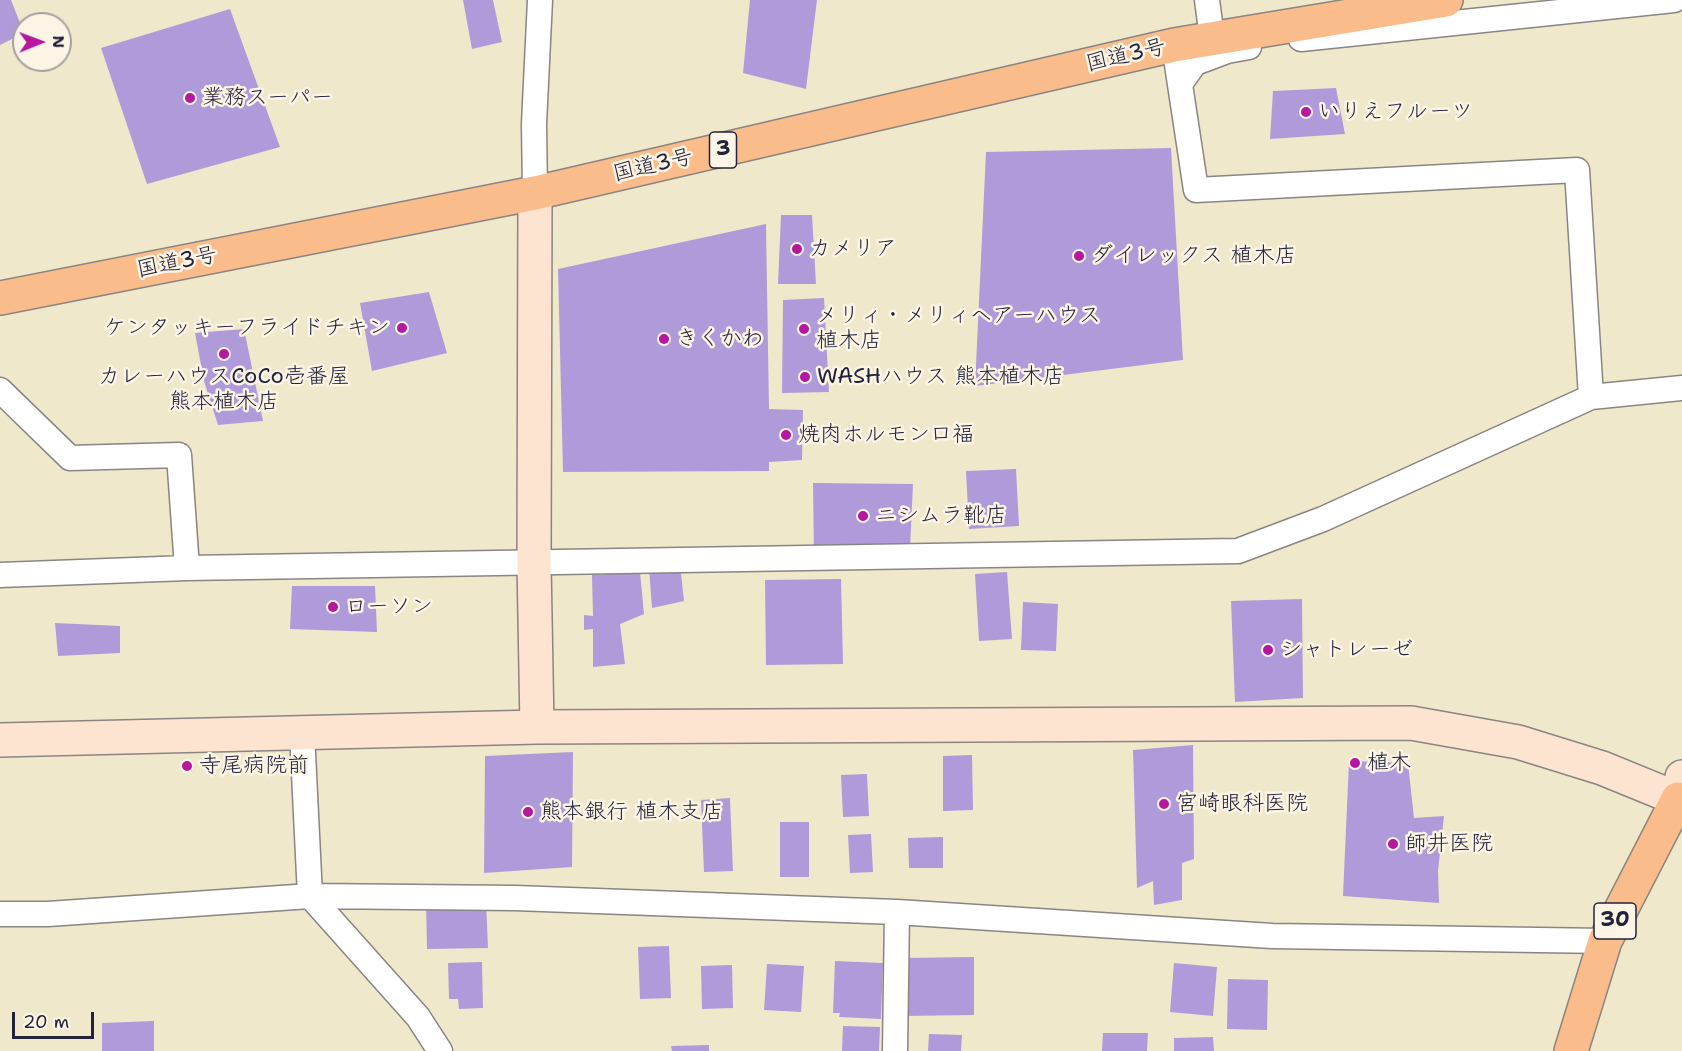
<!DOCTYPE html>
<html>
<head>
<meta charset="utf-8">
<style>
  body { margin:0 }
  #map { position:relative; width:1682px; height:1051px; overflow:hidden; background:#f0e8cb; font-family:"Shantell Sans",sans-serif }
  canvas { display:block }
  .north { position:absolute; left:12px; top:12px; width:60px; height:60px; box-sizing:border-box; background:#fcf5e5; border:2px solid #a5a1a1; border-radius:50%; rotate:89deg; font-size:16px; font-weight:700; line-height:24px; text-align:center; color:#22223b }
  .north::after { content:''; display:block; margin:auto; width:21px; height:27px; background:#b5179e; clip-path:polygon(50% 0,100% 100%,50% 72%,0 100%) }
  .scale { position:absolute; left:12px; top:1012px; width:82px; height:27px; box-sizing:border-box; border:3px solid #22223b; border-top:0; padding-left:8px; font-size:18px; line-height:21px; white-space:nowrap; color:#22223b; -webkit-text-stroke:4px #fcf5e5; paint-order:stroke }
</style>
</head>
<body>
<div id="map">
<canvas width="1682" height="1051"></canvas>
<div class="north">N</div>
<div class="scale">20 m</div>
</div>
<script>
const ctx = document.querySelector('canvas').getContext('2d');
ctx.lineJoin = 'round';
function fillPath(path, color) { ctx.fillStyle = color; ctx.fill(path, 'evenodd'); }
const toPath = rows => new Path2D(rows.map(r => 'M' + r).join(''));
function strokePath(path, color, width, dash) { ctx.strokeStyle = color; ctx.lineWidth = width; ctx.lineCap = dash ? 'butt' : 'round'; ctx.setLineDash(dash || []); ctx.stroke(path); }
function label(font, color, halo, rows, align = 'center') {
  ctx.font = font + ' "Shantell Sans","Klee One",sans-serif'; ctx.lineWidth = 5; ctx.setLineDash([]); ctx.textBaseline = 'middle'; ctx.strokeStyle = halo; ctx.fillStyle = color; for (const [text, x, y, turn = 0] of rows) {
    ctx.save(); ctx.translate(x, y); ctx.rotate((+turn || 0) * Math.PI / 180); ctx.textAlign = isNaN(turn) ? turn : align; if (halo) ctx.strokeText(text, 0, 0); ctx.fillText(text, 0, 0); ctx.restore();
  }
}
fillPath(toPath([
  [0,0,11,0,24,33,0,45],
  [463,0,493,0,502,42,472,49],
  [750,0,817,0,806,89,743,73],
  [230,9,280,147,147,184,101,48],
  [1336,88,1345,134,1270,139,1273,91],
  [1171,148,1183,360,975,386,986,152],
  [781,215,812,215,816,284,778,284],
  [766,224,769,409,803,410,802,460,769,462,769,471,563,472,558,269],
  [429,292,447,353,372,371,360,303],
  [824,298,829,392,782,393,783,300],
  [244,329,263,421,218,425,204,381,195,333],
  [1016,469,1019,526,969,529,966,471],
  [813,483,913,484,910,549,814,558],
  [680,564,684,601,652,608,649,567],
  [640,572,644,614,620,624,625,664,593,667,593,629,584,630,584,615,593,616,592,575],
  [1007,572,1012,639,979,641,975,574],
  [841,579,843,664,766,665,765,580],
  [292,586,375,586,377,632,290,629],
  [1302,599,1303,698,1235,702,1231,601],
  [1023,602,1058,604,1056,651,1021,650],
  [55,623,120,626,120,653,58,656],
  [1193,745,1194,859,1182,863,1182,900,1154,905,1153,881,1137,888,1133,750],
  [573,752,572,867,484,873,485,756],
  [972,755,973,810,943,811,943,756],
  [1349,761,1408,763,1414,818,1444,816,1438,871,1439,903,1343,896],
  [867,774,869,816,843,817,841,775],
  [730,798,733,871,704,872,701,800],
  [780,822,809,822,809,877,780,877],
  [871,834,873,872,850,873,848,835],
  [943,837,943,868,909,868,908,838],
  [486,900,488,948,427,949,426,902],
  [669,946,671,998,640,999,638,947],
  [974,957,974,1015,902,1016,902,958],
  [835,961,883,963,881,1019,839,1017,840,1013,833,1013],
  [482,962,483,1008,459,1009,458,999,449,999,448,963],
  [1174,963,1217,967,1213,1016,1170,1012],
  [767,964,804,966,801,1012,764,1010],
  [732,965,733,1008,702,1009,701,966],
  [1228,979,1268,980,1267,1030,1227,1029],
  [154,1021,154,1051,102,1051,102,1023],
  [843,1026,880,1027,879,1051,842,1051],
  [1103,1033,1148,1033,1147,1051,1102,1051],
  [929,1034,962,1035,961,1051,928,1051],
  [1213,1037,1214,1051,1174,1051,1174,1038],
  [709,1045,709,1051,672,1051,671,1046]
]), '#b09bda');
const street = toPath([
  [1207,0,1212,38],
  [1301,39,1674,0],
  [1174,45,1196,190,1577,170,1591,397],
  [1180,84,1195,63,1227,51,1249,47],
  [535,193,534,124,540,0],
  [0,390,70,458,179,455,187,568],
  [0,575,187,568,1238,551,1323,519,1591,397,1682,388],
  [302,733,310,896,418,1017,440,1051],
  [0,914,48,914,310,896,515,898,897,912,1272,936,1605,941],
  [895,1051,897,912]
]);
const secondary = toPath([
  [535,193,534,563,537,727],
  [0,740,537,727,1411,723,1518,742,1602,768,1678,799,1682,777]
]);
const primary = toPath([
  [1571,1051,1605,941,1678,799,1682,800]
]);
const highway = toPath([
  [0,298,535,193,1174,45,1446,0]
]);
strokePath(street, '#898583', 27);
strokePath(secondary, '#898583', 36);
strokePath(primary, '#898583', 36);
strokePath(highway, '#898583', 36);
strokePath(street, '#fff', 24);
strokePath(secondary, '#fde4d1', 33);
strokePath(primary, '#fabc8b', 33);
strokePath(highway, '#fabc8b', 33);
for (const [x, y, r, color] of [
  [190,98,6,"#b5179e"],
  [1306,112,6,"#b5179e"],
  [797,249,6,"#b5179e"],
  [1079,256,6,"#b5179e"],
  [402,328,6,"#b5179e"],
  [804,329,6,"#b5179e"],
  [664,339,6,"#b5179e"],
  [224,354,6,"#b5179e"],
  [805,377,6,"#b5179e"],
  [786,435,6,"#b5179e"],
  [863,516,6,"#b5179e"],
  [333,607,6,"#b5179e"],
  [1268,650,6,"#b5179e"],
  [1355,763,6,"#b5179e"],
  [187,766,6,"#b5179e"],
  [1164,804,6,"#b5179e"],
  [528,812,6,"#b5179e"],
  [1393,844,6,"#b5179e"]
]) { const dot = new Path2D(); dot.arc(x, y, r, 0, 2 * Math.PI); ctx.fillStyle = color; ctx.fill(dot); strokePath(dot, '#fcf5e5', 2); }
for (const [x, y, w] of [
  [723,150,27],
  [1615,921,42]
]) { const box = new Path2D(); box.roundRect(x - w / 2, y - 18, w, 36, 4.5); ctx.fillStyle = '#fcf5e5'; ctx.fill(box); strokePath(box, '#22223b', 1.5); }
label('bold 21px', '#22223b', null, [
  ["3",723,150],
  ["30",1615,921]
]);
label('22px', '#22223b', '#fcf5e5', [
  ["国道3号",1126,56,-13],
  ["国道3号",653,166,-13],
  ["国道3号",177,263,-11]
]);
label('22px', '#22223b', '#fcf5e5', [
  ["業務スーパー",202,98],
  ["いりえフルーツ",1318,112],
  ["カメリア",809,249],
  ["ダイレックス 植木店",1091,256],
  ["メリィ・メリィヘアーハウス",816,316],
  ["植木店",816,341],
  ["ケンタッキーフライドチキン",390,328,"right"],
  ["きくかわ",676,339],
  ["カレーハウスCoCo壱番屋",224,377,"center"],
  ["熊本植木店",224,402,"center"],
  ["WASHハウス 熊本植木店",817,377],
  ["焼肉ホルモン口福",798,435],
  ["ニシムラ靴店",875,516],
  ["ローソン",345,607],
  ["シャトレーゼ",1280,650],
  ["植木",1367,763],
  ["寺尾病院前",199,766],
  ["宮崎眼科医院",1176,804],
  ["熊本銀行 植木支店",540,812],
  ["師井医院",1405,844]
], 'left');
</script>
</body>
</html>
